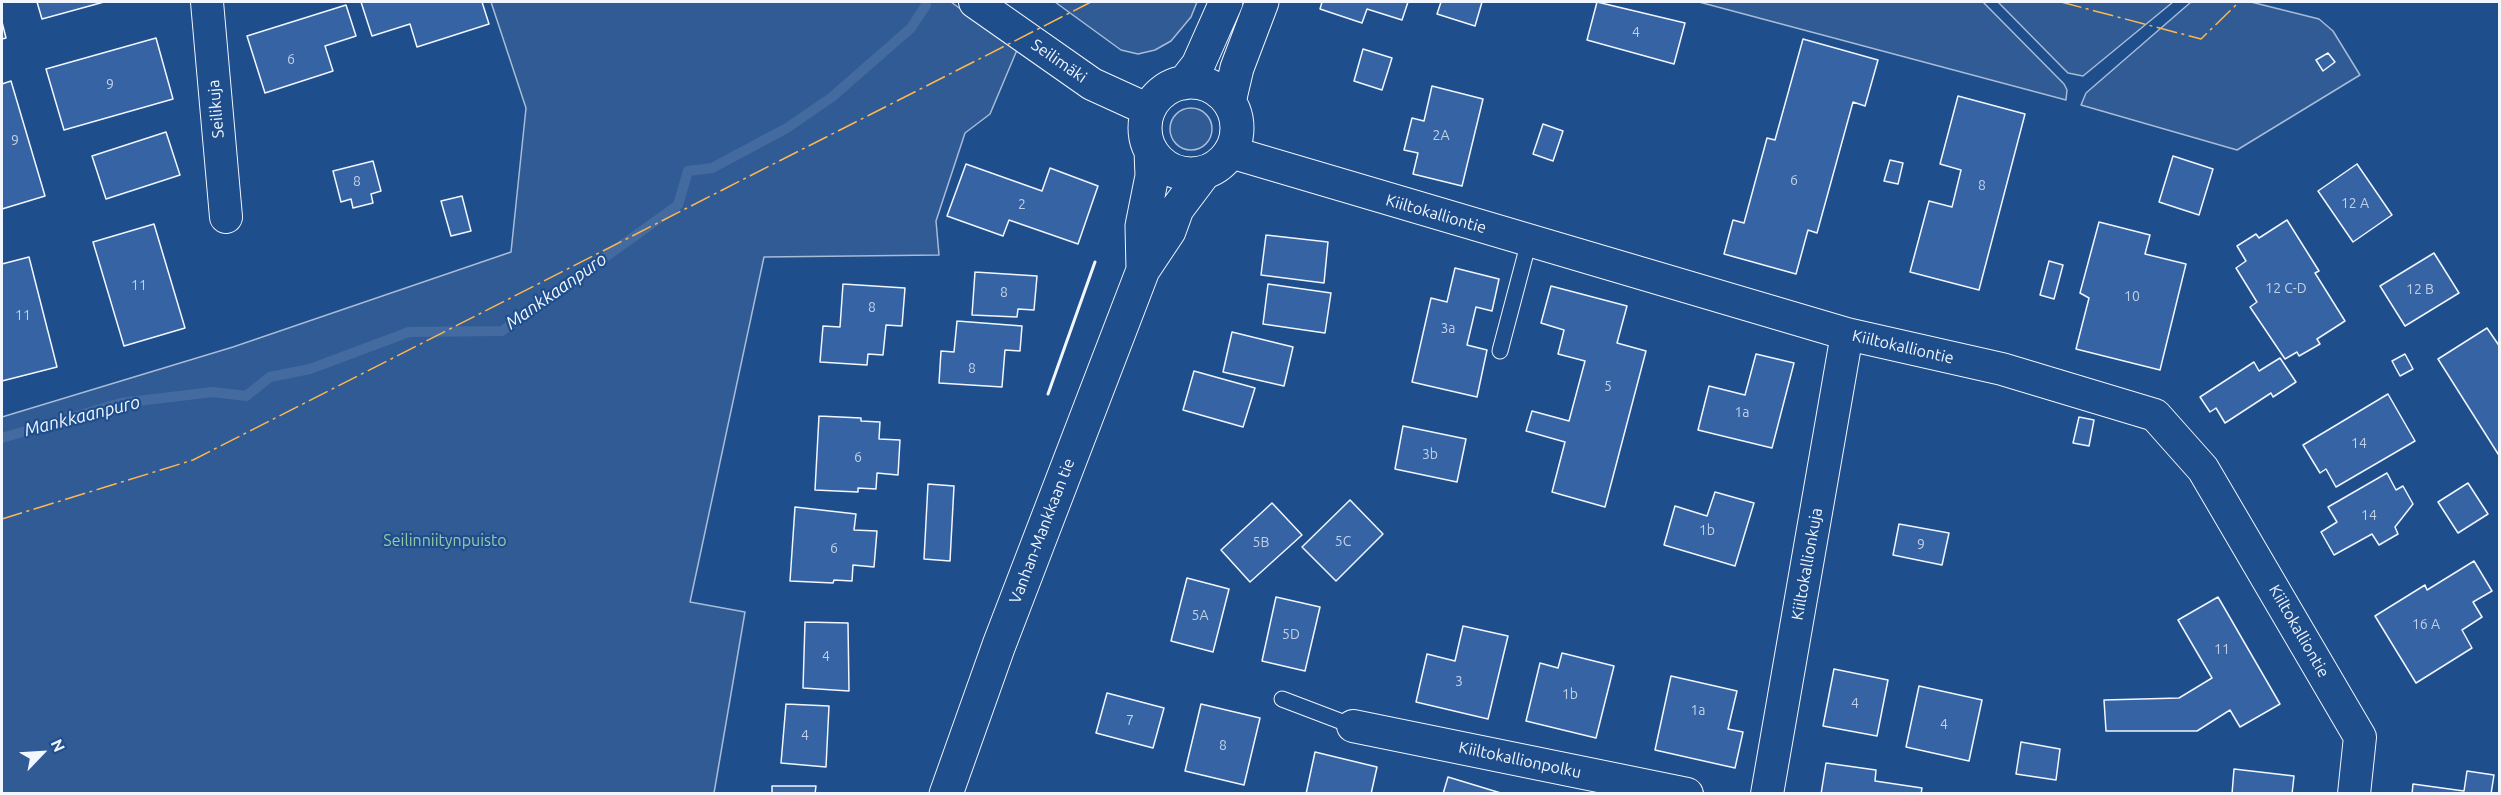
<!DOCTYPE html>
<html>
<head>
<meta charset="utf-8">
<style>
  body { margin:0 }
  #map { position:relative; width:2501px; height:795px; overflow:hidden; background:#1f4e8c; font-family:Ubuntu,sans-serif }
  canvas { display:block }
  .frame { position:absolute; inset:0; border:3px solid #f2f6ff; pointer-events:none }
  .north { position:absolute; left:12px; top:723px; width:60px; height:60px; -webkit-text-stroke:4px #1f4e8c; paint-order:stroke; rotate:65deg; font-size:16px; font-weight:700; line-height:24px; text-align:center; color:#f2f6ff }
  .north::after { content:''; display:block; margin:auto; width:21px; height:27px; background:#f2f6ff; clip-path:polygon(50% 0,100% 100%,50% 72%,0 100%) }
</style>
</head>
<body>
<div id="map">
<canvas width="2501" height="795"></canvas>
<div class="frame"></div>
<div class="north">N</div>
</div>
<script>
const ctx = document.querySelector('canvas').getContext('2d');
ctx.lineJoin = 'round';
function fillPath(path, color) { ctx.fillStyle = color; ctx.fill(path, 'evenodd'); }
const toPath = rows => new Path2D(rows.map(r => 'M' + r).join(''));
function strokePath(path, color, width, dash) { ctx.strokeStyle = color; ctx.lineWidth = width; ctx.lineCap = dash ? 'butt' : 'round'; ctx.setLineDash(dash || []); ctx.stroke(path); }
function label(font, color, halo, rows, align = 'center') {
  ctx.font = font + ' Ubuntu,sans-serif'; ctx.lineWidth = 4.5; ctx.setLineDash([]); ctx.textBaseline = 'middle'; ctx.strokeStyle = halo; ctx.fillStyle = color; for (const [text, x, y, turn = 0] of rows) {
    ctx.save(); ctx.translate(x, y); ctx.rotate((+turn || 0) * Math.PI / 180); ctx.textAlign = isNaN(turn) ? turn : align; if (halo) ctx.strokeText(text, 0, 0); ctx.fillText(text, 0, 0); ctx.restore();
  }
}
const built = toPath([
  [491,2,951,2,1017,50,990,114,965,133,936,221,939,255,764,257,690,602,745,612,714,793,2,794,2,417,233,347,511,252,526,108,491,2],
  [1055,2,1197,2,1191,17,1171,41,1155,50,1138,54,1121,50,1055,2],
  [1699,2,1983,2,2064,84,2067,90,2066,100,1699,2],
  [1998,2,2173,2,2083,76,2068,73,2061,66,1998,2],
  [2191,2,2251,2,2319,19,2333,31,2360,75,2237,150,2081,105,2086,93,2191,2],
  '1170 129a21 21 0 1 1 42 0a21 21 0 1 1-42 0Z'
]);
fillPath(built, '#305b95');
strokePath(built, '#a8bbd7', 1.5);
strokePath(toPath([
  [2,438,121,403,213,392,246,396,270,377,310,369,409,332,502,331,678,205,688,171,712,168,787,128,832,97,911,28,926,5]
]), '#446ba0', 10);
const building = toPath([
  [37,2,104,2,42,19,37,2],
  [361,2,482,2,489,24,417,47,410,24,372,36,361,2],
  [1322,2,1408,2,1402,20,1367,9,1362,23,1320,9,1322,2],
  [1441,2,1482,2,1475,26,1437,14,1441,2],
  [1597,2,1685,23,1674,64,1587,40,1597,2],
  [346,5,356,36,325,46,333,71,265,93,247,36,346,5],
  [2,22,6,38,2,39,2,22],
  [156,38,173,99,64,130,46,69,156,38],
  [1803,39,1878,60,1865,106,1853,102,1817,233,1808,230,1796,274,1724,254,1733,220,1744,223,1767,138,1775,140,1803,39],
  [1363,49,1392,58,1382,90,1354,81,1363,49],
  [2328,53,2335,62,2323,71,2316,60,2328,53],
  [11,81,45,196,2,209,2,84,11,81],
  [1432,86,1483,99,1462,186,1413,174,1418,153,1404,150,1412,118,1424,121,1432,86],
  [1958,96,2025,114,1979,290,1910,272,1929,201,1952,207,1961,170,1940,164,1958,96],
  [1543,124,1563,131,1553,161,1533,154,1543,124],
  [166,132,180,175,106,199,92,156,166,132],
  [2173,156,2213,169,2199,215,2159,202,2173,156],
  [1890,160,1903,163,1898,184,1884,181,1890,160],
  [373,161,381,191,371,194,373,203,353,208,351,199,341,202,333,171,373,161],
  [966,164,1042,191,1050,168,1098,186,1078,244,1009,220,1003,236,947,216,966,164],
  [2357,164,2392,215,2353,242,2318,191,2357,164],
  [462,196,471,231,451,236,441,201,462,196],
  [2287,220,2319,271,2315,273,2345,321,2317,339,2320,344,2299,356,2297,352,2285,359,2250,307,2257,302,2236,268,2246,261,2237,246,2256,234,2259,238,2287,220],
  [2099,222,2150,235,2145,254,2186,264,2160,370,2076,349,2089,298,2080,293,2099,222],
  [154,224,185,328,124,346,93,242,154,224],
  [1266,235,1328,242,1324,283,1261,275,1266,235],
  [2434,253,2459,293,2405,326,2380,286,2434,253],
  [29,257,57,367,2,381,2,264,29,257],
  [2049,261,2063,265,2054,299,2040,295,2049,261],
  [1455,268,1499,279,1492,311,1476,307,1467,345,1487,350,1477,397,1412,382,1431,298,1447,302,1455,268],
  [975,272,1037,276,1034,310,1018,309,1017,317,972,315,975,272],
  [843,284,905,288,902,326,886,325,883,355,868,354,867,365,820,362,823,326,840,327,843,284],
  [1268,284,1331,293,1325,333,1263,324,1268,284],
  [1551,286,1627,306,1617,343,1646,351,1605,507,1552,492,1565,442,1526,431,1532,411,1569,421,1585,361,1558,354,1564,330,1541,323,1551,286],
  [957,321,1022,326,1020,351,1005,350,1002,387,939,383,941,351,954,352,957,321],
  [2487,328,2500,347,2500,457,2438,359,2487,328],
  [1232,332,1293,347,1284,386,1223,372,1232,332],
  [1756,354,1794,363,1772,448,1698,430,1709,386,1745,395,1756,354],
  [2405,354,2413,369,2400,376,2392,361,2405,354],
  [2280,358,2296,382,2273,397,2271,393,2225,423,2216,408,2210,412,2200,397,2254,362,2259,371,2280,358],
  [1194,371,1255,388,1243,427,1183,410,1194,371],
  [2388,394,2415,441,2336,487,2326,469,2320,473,2303,445,2388,394],
  [819,416,861,418,861,421,880,422,879,439,900,440,898,475,877,473,876,489,858,488,858,492,815,490,819,416],
  [2079,417,2094,420,2089,446,2073,443,2079,417],
  [1403,426,1466,439,1457,482,1395,469,1403,426],
  [2387,473,2396,490,2403,486,2413,504,2395,527,2398,534,2379,545,2372,534,2334,555,2321,532,2337,522,2328,507,2387,473],
  [2468,483,2488,514,2458,533,2438,502,2468,483],
  [928,484,954,486,950,561,924,559,928,484],
  [1715,492,1754,503,1735,566,1664,545,1675,506,1707,516,1715,492],
  [1350,500,1383,534,1336,581,1302,547,1350,500],
  [1272,503,1302,535,1250,582,1221,550,1272,503],
  [795,507,856,514,854,530,877,531,874,567,853,565,852,581,834,580,833,583,790,581,795,507],
  [1899,524,1949,533,1942,565,1893,555,1899,524],
  [2474,561,2492,591,2473,602,2482,617,2462,630,2472,648,2416,683,2375,616,2425,585,2427,590,2474,561],
  [1187,578,1229,589,1213,652,1171,641,1187,578],
  [1276,597,1320,607,1305,671,1262,661,1276,597],
  [2218,597,2280,704,2240,727,2230,710,2197,731,2106,731,2104,700,2179,698,2212,678,2178,620,2218,597],
  [805,622,848,623,849,691,803,688,805,622],
  [1463,626,1508,636,1488,719,1416,702,1427,654,1455,661,1463,626],
  [1562,653,1614,666,1596,738,1526,721,1540,663,1558,668,1562,653],
  [1834,669,1888,680,1877,736,1823,726,1834,669],
  [1671,676,1737,691,1728,729,1743,732,1735,768,1655,750,1671,676],
  [1919,686,1982,700,1969,761,1906,747,1919,686],
  [1107,693,1164,708,1153,748,1096,733,1107,693],
  [786,704,829,706,826,767,781,763,786,704],
  [1201,704,1260,718,1244,785,1185,771,1201,704],
  [2021,742,2060,749,2056,780,2016,774,2021,742],
  [1315,752,1377,767,1371,794,1306,794,1315,752],
  [1826,763,1876,770,1875,781,1922,788,1921,794,1821,794,1826,763],
  [2234,769,2294,776,2292,794,2232,794,2234,769],
  [2467,771,2494,775,2491,794,2412,794,2413,784,2464,791,2467,771],
  [1448,777,1504,794,1443,794,1448,777],
  [772,786,816,786,815,794,772,794,772,786]
]);
fillPath(building, '#3563a3');
strokePath(building, '#f2f6ff', 1.5);
const service = toPath([
  [1500,351,1529,241],
  [1282,699,1353,726]
]);
const minor = toPath([
  [207,2,226,217],
  [975,2,1092,84,1149,110],
  [1230,152,1847,334,2002,369,2155,415,2203,469,2360,737,2354,794],
  [1353,726,1687,794],
  [1767,794,1847,334]
]);
const secondary = toPath([
  '1145 128a46 46 0 1 1 92 0a46 46 0 1 1-92 0Z',
  [1184,83,1198,65,1226,2],
  [1229,102,1237,68,1262,2],
  [1143,270,1142,226,1152,176,1151,151],
  [946,794,999,645,1143,270,1169,231,1177,209,1204,173]
]);
strokePath(service, '#f2f6ff', 17);
strokePath(minor, '#f2f6ff', 34);
strokePath(secondary, '#f2f6ff', 35);
strokePath(service, '#1f4e8c', 15);
strokePath(minor, '#1f4e8c', 32);
strokePath(secondary, '#1f4e8c', 33);
strokePath(toPath([
  [1048,394,1095,262]
]), '#f2f6ff', 3);
strokePath(toPath([
  [2061,2,2201,39,2239,2],
  [2,519,193,460,1091,2]
]), '#ffb74d', 1.5, [21, 4.5, 3, 4.5]);
label('14px', '#c3d1e8', null, [
  ["4",1636,32],
  ["6",291,59],
  ["9",110,84],
  ["2A",1441,135],
  ["9",15,140],
  ["6",1794,180],
  ["8",357,181],
  ["8",1982,185],
  ["12 A",2355,203],
  ["2",1022,204],
  ["11",139,285],
  ["12 C-D",2286,288],
  ["12 B",2420,289],
  ["8",1004,292],
  ["10",2132,296],
  ["8",872,307],
  ["11",23,315],
  ["3a",1448,328],
  ["8",972,368],
  ["5",1608,386],
  ["1a",1742,412],
  ["14",2359,443],
  ["3b",1430,454],
  ["6",858,457],
  ["14",2369,515],
  ["1b",1707,530],
  ["5C",1343,541],
  ["5B",1261,542],
  ["9",1921,544],
  ["6",834,548],
  ["5A",1200,615],
  ["16 A",2426,624],
  ["5D",1291,634],
  ["11",2222,649],
  ["4",826,656],
  ["3",1459,681],
  ["1b",1570,694],
  ["4",1855,703],
  ["1a",1698,710],
  ["7",1130,720],
  ["4",1944,724],
  ["4",805,735],
  ["8",1223,745]
]);
label('16px', '#f2f6ff', '#1f4e8c', [
  ["Seilimäki",1059,61,35],
  ["Seilikuja",216,109,-95],
  ["Kiiltokalliontie",1436,214,16],
  ["Kiiltokalliontie",1903,347,13],
  ["Vanhan-Mankkaan tie",1042,531,-69],
  ["Kiiltokallionkuja",1807,564,-80],
  ["Kiiltokalliontie",2299,631,60],
  ["Kiiltokallionpolku",1520,760,12]
]);
label('16px', '#97c8a6', '#1f4e8c', [
  ["Seilinniitynpuisto",445,541]
]);
label('italic 18px', '#f2f6ff', '#1f4e8c', [
  ["Mankkaanpuro",556,291,-35],
  ["Mankkaanpuro",82,416,-14]
]);
</script>
</body>
</html>
